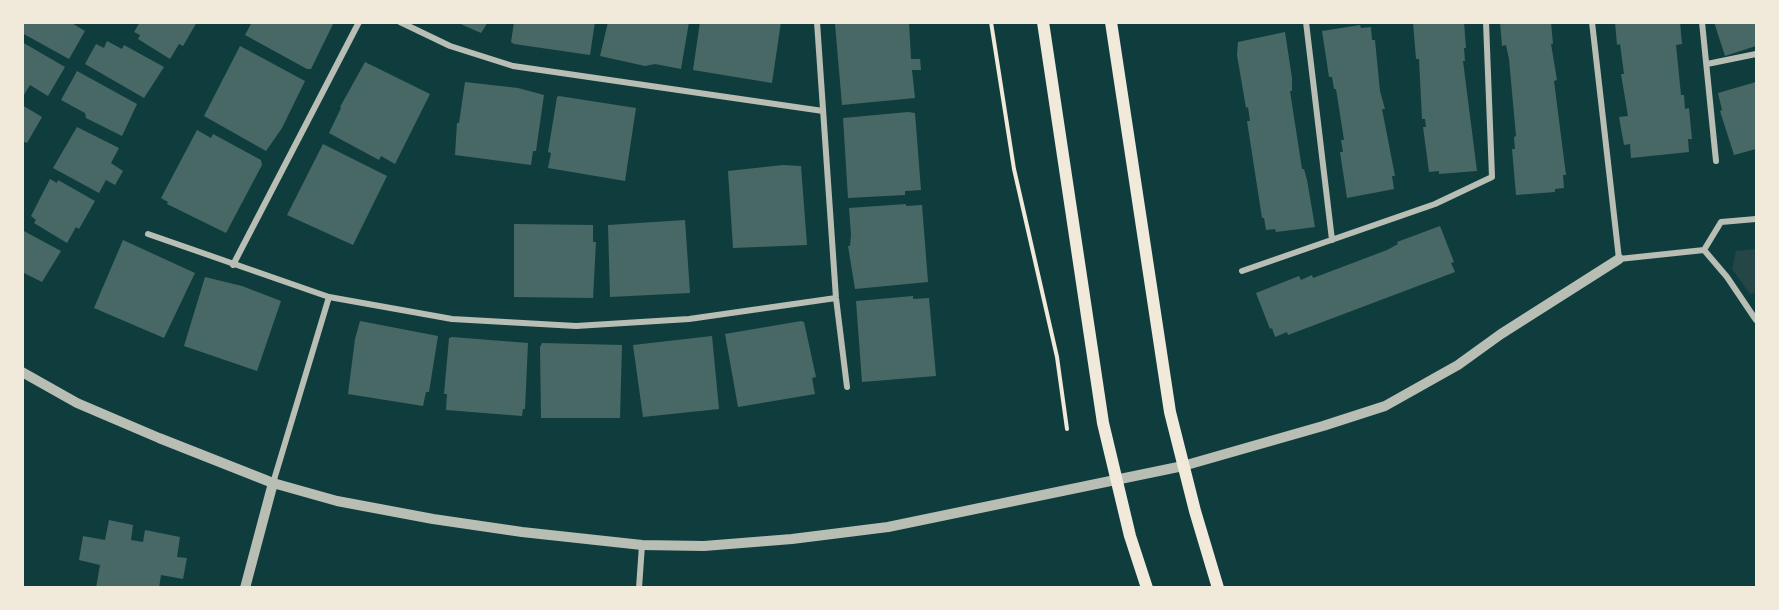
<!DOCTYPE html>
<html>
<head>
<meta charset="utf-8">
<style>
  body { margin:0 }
  #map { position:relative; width:1779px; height:610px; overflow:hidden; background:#0f3d3e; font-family:Karla,sans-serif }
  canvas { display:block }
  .frame { position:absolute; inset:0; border:24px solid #f1e9da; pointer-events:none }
</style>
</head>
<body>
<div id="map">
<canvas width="1779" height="610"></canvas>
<div class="frame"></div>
</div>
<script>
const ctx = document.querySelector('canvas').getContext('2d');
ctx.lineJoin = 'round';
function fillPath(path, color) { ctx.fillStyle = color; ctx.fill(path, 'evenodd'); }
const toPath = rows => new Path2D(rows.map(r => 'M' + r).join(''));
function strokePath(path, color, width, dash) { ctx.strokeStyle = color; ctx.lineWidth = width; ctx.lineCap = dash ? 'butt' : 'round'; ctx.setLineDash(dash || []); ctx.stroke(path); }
fillPath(toPath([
  [1756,249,1756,293,1750,294,1732,269,1736,251]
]), '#244646');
fillPath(toPath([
  [22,22,70,22,85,31,69,59,22,33],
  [140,22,197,22,183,46,179,44,170,59,138,39,140,35,134,32],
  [252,22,334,22,311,69,307,69,245,35],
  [456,22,488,22,481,33],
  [514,22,595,22,590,55,514,44,511,42],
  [608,22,689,22,681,69,655,64,645,66,600,56],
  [700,22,781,22,772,83,693,70],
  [857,22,909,22,911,59,920,59,921,70,912,70,915,98,842,105,835,24],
  [1413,22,1464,22,1466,48,1464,48,1465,61,1463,61,1477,171,1439,174,1439,171,1429,172,1423,127,1426,127,1425,119,1422,119,1419,59,1416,59],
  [1500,22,1551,22,1553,44,1551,44,1557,80,1554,81,1566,175,1563,175,1564,188,1555,189,1555,192,1516,195,1512,149,1515,149,1514,137,1516,136,1509,59,1506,45,1502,46],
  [1615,22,1680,22,1682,44,1676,45,1681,95,1684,95,1685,109,1689,108,1692,139,1688,139,1689,152,1631,158,1630,144,1624,145,1619,117,1628,116,1621,74,1624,74,1620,44,1617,45],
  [1714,22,1756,22,1756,46,1725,56],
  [1360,25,1361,28,1371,27,1372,40,1375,40,1380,91,1385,109,1382,109,1395,176,1392,176,1394,189,1347,198,1340,152,1343,152,1341,140,1344,140,1336,89,1334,89,1332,77,1329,77,1322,31],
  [1285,32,1292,78,1292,91,1290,91,1302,169,1304,169,1307,180,1315,227,1276,232,1275,229,1266,230,1264,218,1262,218,1247,121,1250,121,1248,107,1246,108,1237,55,1238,42],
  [107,41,122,49,124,45,164,67,144,98,85,64,96,44,104,48],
  [22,42,65,67,48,96,30,85,22,98],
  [240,46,305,81,282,128,266,151,204,116],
  [365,62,430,94,395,164,381,156,379,160,329,133,341,108,340,107],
  [77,71,137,104,122,136,86,118,85,113,61,100],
  [465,82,518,88,544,95,536,151,533,151,531,165,455,155,457,123,459,123],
  [1756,82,1756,149,1734,155,1720,111,1722,110,1718,93],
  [559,96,636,108,625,181,548,168,551,153,548,152,557,97],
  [22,105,42,117,27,143,22,141],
  [908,112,915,113,921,190,905,191,905,195,848,198,843,118],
  [77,127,119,148,111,163,123,171,115,185,106,180,99,193,53,168],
  [197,130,211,138,213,134,261,160,262,165,226,233,167,204,168,202,161,198],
  [323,144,387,176,353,245,287,215],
  [783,165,801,166,807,245,733,248,728,171],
  [50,179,57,183,58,180,95,201,79,229,76,227,67,243,34,223,36,220,31,216],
  [906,204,906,206,922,205,928,282,855,289,848,246,850,246,851,235,849,208],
  [685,220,690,293,610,297,608,225],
  [514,224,593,225,593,242,596,242,593,298,514,297],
  [1440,226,1454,262,1451,263,1455,272,1288,335,1287,332,1275,337,1272,328,1270,329,1256,293,1299,276,1301,280,1312,275,1313,278,1387,250,1398,244,1397,242],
  [22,230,61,251,42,282,22,272],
  [123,240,195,273,164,338,94,308],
  [205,277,242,286,281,301,257,371,184,346],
  [913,296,913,299,929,298,936,376,862,382,856,301],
  [360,321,438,336,429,392,426,392,423,406,348,394,355,339],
  [801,321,804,322,816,377,812,378,815,394,738,407,725,334],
  [712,336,719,409,643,417,633,345],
  [452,337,528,343,525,409,523,409,522,416,446,410,447,394,444,394,449,338],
  [542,343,622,345,620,418,541,418,540,347],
  [109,520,133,525,131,540,143,542,145,530,180,537,177,557,187,558,183,579,161,575,159,588,96,588,100,565,79,560,83,536,105,540]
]), '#486865');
strokePath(toPath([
  [991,22,1014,169,1057,357,1067,429]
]), '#f1e9da', 4);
strokePath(toPath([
  [400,22,450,46,513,66,823,111],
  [817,22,836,298,847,387],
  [1306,22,1332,240],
  [1592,22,1619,259,1704,250],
  [1702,22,1716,161],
  [1707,64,1756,54],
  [148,234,329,297,452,319,576,326,689,319,836,298],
  [1704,250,1727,277,1756,320],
  [1704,250,1721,222,1756,219],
  [233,265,359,22],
  [1242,271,1435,204,1492,177,1486,22],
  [273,483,329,297],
  [639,588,642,545]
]), '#b8beb3', 6);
strokePath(toPath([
  [22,372,77,403,159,438,273,483,337,501,433,519,522,532,642,545,704,546,792,539,888,527,1183,466,1323,426,1385,406,1458,365,1501,334,1619,259],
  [245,588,273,483]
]), '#b8beb3', 10);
strokePath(toPath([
  [1043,22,1103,423,1130,536,1147,588],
  [1111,22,1170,412,1195,511,1218,588]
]), '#f1e9da', 12);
</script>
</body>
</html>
